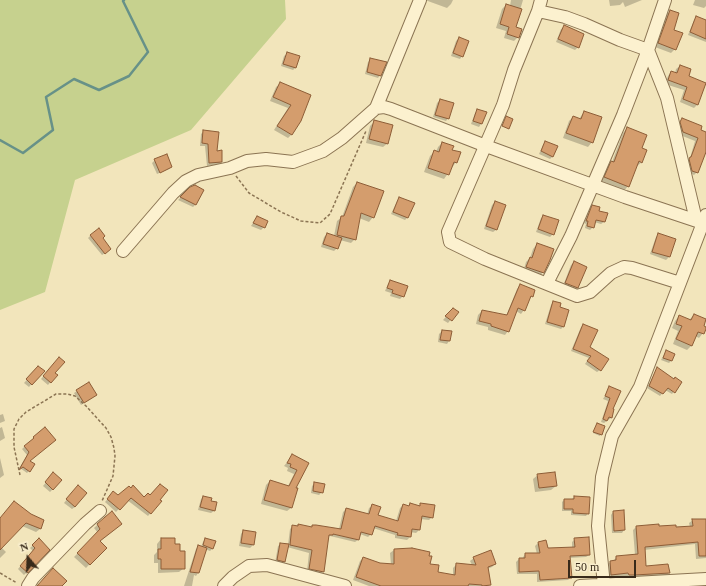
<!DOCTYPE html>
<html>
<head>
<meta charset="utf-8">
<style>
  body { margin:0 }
  #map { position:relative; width:706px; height:586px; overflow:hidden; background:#f2e5bb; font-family:Georgia,serif }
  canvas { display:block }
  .north { position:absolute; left:8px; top:538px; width:40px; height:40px; -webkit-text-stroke:3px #f9eecc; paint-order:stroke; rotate:341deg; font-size:11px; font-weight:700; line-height:16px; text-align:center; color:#382a1a }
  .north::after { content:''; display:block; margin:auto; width:14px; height:18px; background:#382a1a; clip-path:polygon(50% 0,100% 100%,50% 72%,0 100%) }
  .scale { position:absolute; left:568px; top:560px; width:68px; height:18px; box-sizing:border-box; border:2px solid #382a1a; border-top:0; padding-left:5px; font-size:12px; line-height:14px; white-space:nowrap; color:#382a1a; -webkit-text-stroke:3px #f9eecc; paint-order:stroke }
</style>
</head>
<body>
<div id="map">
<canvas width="706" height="586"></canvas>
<div class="north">N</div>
<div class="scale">50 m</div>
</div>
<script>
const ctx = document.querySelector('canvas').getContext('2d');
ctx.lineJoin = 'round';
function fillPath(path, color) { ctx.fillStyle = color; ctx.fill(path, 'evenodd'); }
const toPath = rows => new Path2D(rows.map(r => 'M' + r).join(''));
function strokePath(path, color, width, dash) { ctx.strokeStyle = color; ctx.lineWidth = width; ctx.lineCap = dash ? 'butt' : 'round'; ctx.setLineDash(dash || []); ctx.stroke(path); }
fillPath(toPath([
  [0,0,285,0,286,19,191,130,75,180,45,292,0,310]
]), '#c6d18e');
fillPath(toPath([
  [425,0,453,0,451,4,447,8],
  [511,0,523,0,515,27,518,37,514,41,504,38,506,31,496,28,502,9,506,5,510,6],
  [609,0,642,0,625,7,623,2,620,5,610,6],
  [695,0,706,0,706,6,704,8,693,5],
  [670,11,675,49,671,53,655,47,666,15],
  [696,18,706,21,706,42,688,35,694,20],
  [564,27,578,47,575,50,556,42,561,29],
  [459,38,462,56,460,59,451,56,456,41],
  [287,54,296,67,293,70,281,66,284,56],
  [371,59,380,75,378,78,365,74,368,62],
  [680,66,687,77,698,104,694,108,680,102,684,90,665,84,668,76,671,72,675,73,676,69],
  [280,84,310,96,291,135,288,138,274,130,288,108,270,101,276,87],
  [440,100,448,118,446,121,433,117,437,103],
  [478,110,485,113,481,124,479,127,471,124,475,113],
  [584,112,592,142,588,147,563,138,569,121,573,117,579,119],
  [683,119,699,131,706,133,706,154,704,154,697,172,694,175,690,173,688,161,690,158,695,141,680,135,678,125],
  [374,122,388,143,383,147,366,143,370,126],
  [627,128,641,149,642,162,637,166,636,166,628,186,624,191,601,182,607,166,612,162,623,133],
  [204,131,221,162,219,164,207,166,205,146,200,146,201,134],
  [546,142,553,156,550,159,539,154,543,145],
  [442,143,451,150,456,162,444,179,424,172,430,156,434,152,436,152,438,147],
  [155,160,171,167,169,169,157,174,152,163],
  [357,183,373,217,369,222,359,218,355,239,351,243,340,240,337,248,334,251,321,247,324,237,327,234,334,236,337,221,342,217,353,187],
  [191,188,196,204,193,207,178,200],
  [400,198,407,218,405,220,391,214,397,201],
  [495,202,496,230,493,232,484,229,492,205],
  [593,206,597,211,606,214,604,222,601,224,594,222,593,227,590,230,585,228,586,224,584,223,590,209],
  [544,216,553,234,550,237,536,232,541,218],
  [257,217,264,227,261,230,251,226],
  [659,234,675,239,669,257,666,260,650,254,656,237],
  [91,235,102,238,107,252,102,255,88,238],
  [537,244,543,272,539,277,523,272,526,262,530,258,533,249],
  [574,262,577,287,574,290,563,286,571,265],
  [391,281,403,296,400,299,390,296,391,293,385,291,388,284],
  [520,285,532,296,529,299,524,310,521,314,516,311,508,331,505,335,488,330,488,327,476,324,478,315,482,311,506,316,517,289],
  [553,302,559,308,564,326,561,329,545,324,551,305],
  [453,309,457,312,448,323,443,320],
  [694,315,702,326,703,333,699,338,695,336,692,345,687,350,673,344,678,331,672,328,675,321,679,316,689,320],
  [584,325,589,347,600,370,597,372,585,364,589,358,571,351,581,327],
  [442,331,449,341,447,344,438,342,439,334],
  [666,351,671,361,669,363,661,360],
  [56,361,54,373,56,375,48,385,41,379],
  [38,367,43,371,29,387,24,383],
  [657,368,674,380,681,382,672,394,665,390,660,396,647,388],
  [610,387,611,409,613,410,611,418,604,423,601,422,608,401,603,399],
  [77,391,96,395,81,405,74,393],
  [3,414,5,421,0,423,0,415],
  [597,424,601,434,600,436,593,433],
  [2,427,5,438,0,441,0,428],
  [45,428,29,461,29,471,27,473,20,468,18,470,27,455,22,449],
  [292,456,307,464,294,488,291,508,287,511,261,504,266,485,270,481,288,486,294,474,287,471,288,468,284,466],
  [0,458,4,475,0,478],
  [538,475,556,486,551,490,535,492,533,479],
  [51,476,53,489,50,492,43,486],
  [315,483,322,492,319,495,311,493,312,486],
  [75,489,75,507,72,509,64,503],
  [114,492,118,497,159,500,161,501,148,516,127,500,116,512,105,502],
  [203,497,210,501,214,511,211,513,198,510,201,499],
  [574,497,588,513,586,516,571,515,571,511,562,511,562,502,564,500,572,499],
  [410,504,418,507,421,504,432,517,429,520,420,519,419,530,416,533,410,532,410,537,407,540,395,538,395,535,373,528,371,534,368,537,360,534,358,540,355,542,330,536,328,537,324,571,321,574,307,571,309,553,287,547,284,562,282,564,275,563,278,546,281,544,288,545,290,529,293,526,297,527,298,525,311,528,339,529,343,512,346,509,367,515,369,508,372,506,377,515,396,521,400,508,403,505,408,507],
  [111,512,121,524,99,542,105,548,86,568,74,557,98,533,94,528],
  [613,512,624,530,622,533,612,533,611,515],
  [30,515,43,520,40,529,36,532,22,526,1,547,6,552,0,558,0,519],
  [693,520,706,520,706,558,696,559,695,544,644,550,645,568,669,573,665,576,626,578,625,576,608,578,607,565,610,562,613,562,616,557,635,555,633,530,636,527,675,528,690,527,689,523],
  [243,531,255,533,253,545,250,548,239,546,241,534],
  [161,539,174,545,179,552,184,568,179,572,158,573,158,563,154,563,154,555,157,552,157,544],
  [205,539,213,548,210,551,205,549,198,573,196,576,194,575,192,586,184,586,196,549,198,547,201,547,203,542],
  [575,539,589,555,586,557,569,558,571,577,568,580,537,582,537,574,517,574,516,562,519,559,522,559,525,554,537,554,535,546,538,543,545,541,547,549,572,548,572,542],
  [39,540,49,550,24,575,18,569,33,551,30,548],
  [412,549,437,573,453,575,453,568,457,564,472,565,470,561,474,558,495,564,492,567,487,569,490,585,488,586,369,586,353,580,360,561,363,558,380,564,391,565,390,553,394,550]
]), '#0003');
strokePath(toPath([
  [0,140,23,153,53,130,46,97,74,79,99,90,129,76,148,52,123,1,124,0]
]), '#679188', 2.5);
const building = toPath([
  [506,4,522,9,516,27,522,29,519,38,507,34,509,27,500,24,506,4],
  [670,10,679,13,674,30,683,33,676,50,658,43,670,10],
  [696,16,706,20,706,39,690,32,696,16],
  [564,25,584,34,579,48,558,39,564,25],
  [459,37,469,41,463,57,453,53,459,37],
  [287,52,300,56,296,68,283,64,287,52],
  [370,58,387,62,381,76,367,72,370,58],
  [680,65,691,69,689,76,706,83,698,105,683,99,687,87,668,80,671,71,677,73,680,65],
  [280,82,311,95,301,121,292,135,277,126,291,105,273,97,280,82],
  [440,99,454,103,449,119,435,115,440,99],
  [477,109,487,112,482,124,473,121,477,109],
  [584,111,602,117,593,143,566,133,573,116,581,119,584,111],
  [506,116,513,119,509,129,502,126,506,116],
  [682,118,702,126,701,130,706,132,706,152,698,173,692,171,689,159,690,157,691,157,698,138,683,132,680,122,682,118],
  [374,120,393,125,388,144,369,139,374,120],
  [627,127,647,135,642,148,647,150,642,163,639,161,629,187,604,177,611,161,614,162,627,127],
  [203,130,219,132,217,151,222,150,222,162,209,163,208,144,202,143,203,130],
  [545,141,558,146,553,157,541,151,545,141],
  [442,142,454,146,452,150,461,152,457,163,454,162,449,175,428,168,434,150,439,152,442,142],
  [167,154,172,167,160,173,154,159,167,154],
  [357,182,384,191,374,218,361,213,356,240,337,235,341,216,344,216,357,182],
  [195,185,204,190,196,205,180,197,190,187,195,185],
  [399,197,415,203,408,218,393,212,399,197],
  [495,201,506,205,497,230,486,226,495,201],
  [592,205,600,207,599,211,608,213,605,222,596,220,594,228,587,226,588,221,586,221,592,205],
  [543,215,559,220,554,235,538,229,543,215],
  [257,216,268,221,265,228,253,223,257,216],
  [99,228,105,236,103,238,111,249,105,254,90,235,99,228],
  [327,233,342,238,338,249,323,244,327,233],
  [658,233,676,239,670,257,652,252,658,233],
  [537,243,554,249,550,260,544,273,526,267,530,257,532,258,537,243],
  [574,261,587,267,578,288,565,283,574,261],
  [390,280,408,286,404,297,392,293,393,290,387,288,390,280],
  [520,284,535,290,533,297,531,296,525,311,518,308,509,332,491,326,491,324,479,321,482,310,507,315,520,284],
  [553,301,561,303,560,307,569,310,564,327,547,322,553,301],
  [453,308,459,312,452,321,445,316,453,308],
  [694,314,706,319,704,326,706,327,706,329,704,334,698,332,692,346,676,339,682,326,676,324,679,315,691,320,694,314],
  [583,324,598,330,590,347,609,359,601,371,587,361,591,356,573,349,583,324],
  [442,330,452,331,450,341,440,340,442,330],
  [666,350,675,354,672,361,663,358,666,350],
  [59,357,65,362,55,373,58,375,51,383,43,376,59,357],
  [38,366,45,371,32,385,26,379,38,366],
  [657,367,674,379,675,377,682,382,675,393,668,388,663,394,649,386,657,367],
  [89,382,97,395,84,403,76,390,89,382],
  [609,386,621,391,613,409,614,409,612,418,609,417,607,421,603,419,610,398,605,396,609,386],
  [597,423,605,426,602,435,593,432,597,423],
  [45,427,56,440,30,461,35,464,30,472,23,467,19,470,29,452,24,446,34,438,33,437,45,427],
  [292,454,309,463,296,488,298,488,292,508,264,500,270,480,289,486,297,470,290,467,291,464,287,463,292,454],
  [53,472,62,480,53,490,45,482,53,472],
  [555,472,557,486,539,488,537,474,555,472],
  [314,482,325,484,323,493,313,491,314,482],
  [160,484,168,490,160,500,162,501,151,514,131,498,120,510,107,499,113,491,118,495,129,486,131,488,133,485,144,497,148,493,150,495,160,484],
  [78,485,87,493,75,507,66,499,78,485],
  [203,496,212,498,211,501,217,502,215,511,200,507,203,496],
  [574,496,590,497,589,514,573,513,573,509,564,509,564,499,574,499,574,496],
  [14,501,31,514,44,520,41,529,26,523,0,550,0,518,14,501],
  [410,503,420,506,420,503,435,505,433,518,422,516,420,530,412,529,411,537,397,535,398,533,375,526,372,535,361,532,359,540,333,534,333,535,329,535,324,572,309,569,312,550,290,545,292,525,298,526,298,524,312,527,312,525,316,525,341,529,346,508,369,514,372,504,381,507,378,515,398,521,403,504,409,506,410,503],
  [624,510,625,530,614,531,613,511,624,510],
  [112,511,122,524,100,541,107,548,90,565,77,553,100,529,97,524,112,511],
  [692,519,706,519,706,556,699,556,698,542,645,547,646,566,668,564,670,573,634,575,629,575,628,573,611,575,610,561,616,560,616,556,638,554,636,526,659,524,659,526,676,525,676,527,693,526,692,519],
  [243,530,256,532,254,545,241,543,243,530],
  [589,537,590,555,570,556,572,578,540,580,539,571,519,572,519,558,525,558,525,553,540,553,538,542,546,540,548,548,575,547,574,538,589,537],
  [39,538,50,550,28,573,20,566,35,548,32,545,39,538],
  [161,538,175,538,175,544,180,544,180,551,185,551,185,569,161,569,161,559,158,559,158,549,161,549,161,538],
  [205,538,216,541,213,549,203,545,205,538],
  [280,543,289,544,285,562,277,560,280,543],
  [198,545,207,548,199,573,190,572,198,545],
  [412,548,430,552,429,556,432,556,430,564,439,565,438,572,455,575,456,563,476,565,473,557,491,550,496,564,488,567,491,585,482,586,482,585,469,584,468,586,381,586,356,577,363,557,380,563,394,564,394,549,412,548],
  [53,568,67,581,62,586,37,586,53,568]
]);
fillPath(building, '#d49d6d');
strokePath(building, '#8d5d37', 1);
const minor = toPath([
  [541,0,538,11,514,70,503,105,448,232,450,242,485,259,577,296,590,292,611,273,624,267,632,268,680,283],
  [538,11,565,17,584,24,620,40,648,50,667,98,696,220],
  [376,108,384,107,391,109,486,146,625,197,703,223],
  [123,251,173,193,186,181,198,175,230,168,247,161,266,159,293,162,323,151,342,138,376,108,420,0],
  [547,283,571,236,623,115,648,50,665,0],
  [604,585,598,526,602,477,612,436,640,387,706,215],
  [28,586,33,578,85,524,100,511],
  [224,586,233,577,249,566,267,565,345,586],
  [580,586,706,579]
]);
strokePath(minor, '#8b7453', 14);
strokePath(toPath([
  [236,176,249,193,281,212,301,221,320,223,330,214,366,131],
  [20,475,14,447,14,429,19,419,26,412,56,394,67,394,75,396,86,406,106,428,111,437,114,448,115,456,113,476,102,501],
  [0,573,17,583]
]), '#8b7453', 1.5, [3, 2]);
strokePath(minor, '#fcf1cf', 12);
</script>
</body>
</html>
